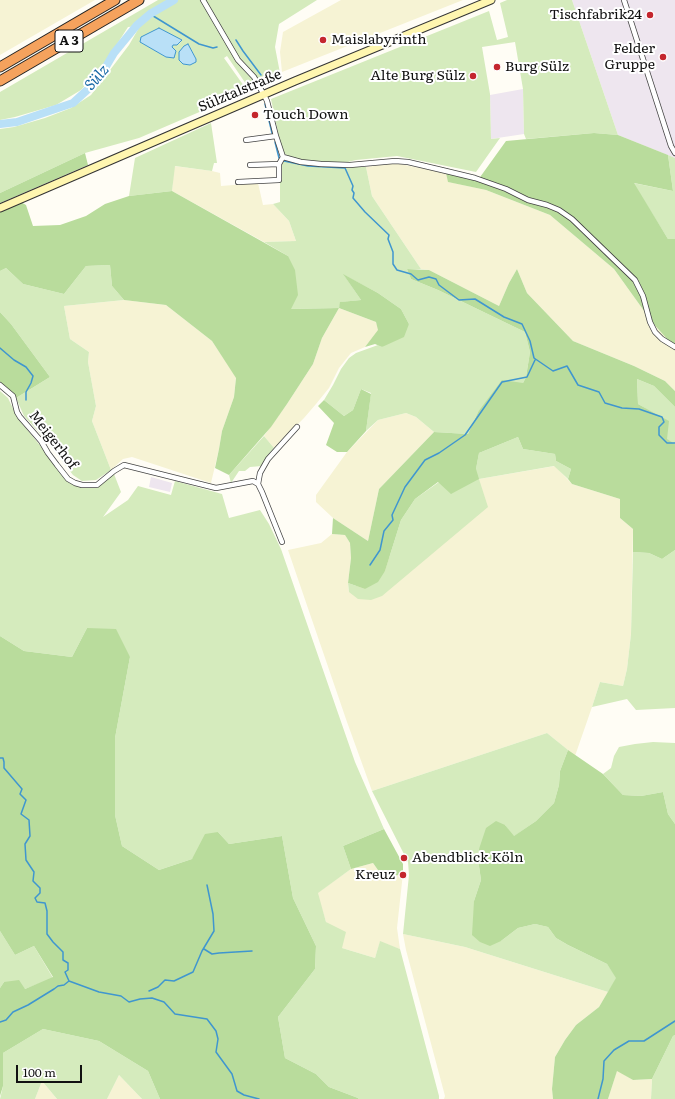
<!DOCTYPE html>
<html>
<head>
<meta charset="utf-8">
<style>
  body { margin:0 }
  #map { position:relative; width:675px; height:1099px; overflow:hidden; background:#fffdf5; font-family:Literata,serif }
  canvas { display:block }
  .scale { position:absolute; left:16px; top:1065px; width:66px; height:18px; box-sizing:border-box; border:2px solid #111; border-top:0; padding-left:5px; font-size:12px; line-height:14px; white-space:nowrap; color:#111; -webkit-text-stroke:3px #fff; paint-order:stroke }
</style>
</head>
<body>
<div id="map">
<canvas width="675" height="1099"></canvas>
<div class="scale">100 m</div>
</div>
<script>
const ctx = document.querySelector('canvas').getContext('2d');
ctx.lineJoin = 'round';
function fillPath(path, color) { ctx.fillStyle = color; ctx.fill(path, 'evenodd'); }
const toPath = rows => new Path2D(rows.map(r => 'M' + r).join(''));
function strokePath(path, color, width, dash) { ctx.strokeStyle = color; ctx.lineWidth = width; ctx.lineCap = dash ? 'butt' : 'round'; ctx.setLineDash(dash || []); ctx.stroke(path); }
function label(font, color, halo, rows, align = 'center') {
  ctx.font = font + ' Literata,serif'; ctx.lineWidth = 4; ctx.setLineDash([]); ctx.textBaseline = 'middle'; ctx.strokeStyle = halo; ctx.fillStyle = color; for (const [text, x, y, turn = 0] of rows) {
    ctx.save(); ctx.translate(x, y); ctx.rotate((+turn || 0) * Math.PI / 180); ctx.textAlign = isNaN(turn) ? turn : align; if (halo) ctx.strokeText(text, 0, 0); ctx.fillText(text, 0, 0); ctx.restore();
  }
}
fillPath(toPath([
  [572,0,675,0,675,158,618,135],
  [523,89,524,134,491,139,490,95],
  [151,477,172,483,170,492,149,487]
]), '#eee6ef');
fillPath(toPath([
  [0,0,95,0,0,55],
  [341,0,463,0,282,72,280,52,283,32],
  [395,163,446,173,449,182,486,190,550,215,614,269,652,322,675,348,675,391,665,381,634,366,573,341,527,293,517,269,509,283,499,306,429,270,421,269,372,196,366,167],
  [174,166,212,171,220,173,221,186,258,183,263,205,273,204,289,221,296,241,264,242,172,191],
  [124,300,166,305,212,341,236,377,234,397,222,431,219,449,211,483,132,457,123,459,111,470,92,421,96,406,88,362,89,352,70,339,64,306],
  [339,308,376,322,379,330,365,347,351,353,339,368,329,388,316,404,304,418,274,448,264,436,287,404,313,364,322,338],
  [406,413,416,417,434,432,379,489,368,541,333,518,316,502,316,495,347,452,378,420],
  [555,466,572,484,620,499,620,518,633,529,631,634,627,669,623,686,600,682,592,707,575,756,547,733,372,791,347,722,288,550,321,543,332,534,345,535,350,543,351,558,348,583,349,592,479,479],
  [373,863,385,880,403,873,397,928,400,949,380,942,375,958,342,948,326,922,317,893,351,869],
  [403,934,465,947,608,992,599,1007,576,1025,565,1040,555,1057,552,1089,553,1099,444,1099,445,1096,406,950],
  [617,1070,633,1080,652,1079,651,1099,608,1099],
  [119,1075,142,1099,107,1099],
  [42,1081,57,1099,35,1099]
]), '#f6f3d4');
fillPath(toPath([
  [158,0,317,0,279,24,275,47,280,73,266,75,246,84,227,56,224,58,244,86,218,104,139,138,85,153,0,193,0,129,14,127,45,118,71,108,91,95,129,45,140,26,128,27,101,69,81,90,56,105,15,117,0,120,0,92],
  [141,37,182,39,180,43,177,45,173,45,166,57,141,42],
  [188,44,196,59,190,65,183,64,179,60],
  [507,0,572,0,618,135,594,133,526,139,524,134,523,89,515,42,482,47,490,94,491,139,500,138,476,172,397,156,356,160,348,162,325,162,302,160,288,156,284,153,281,147,271,99,489,11,497,40,508,37,500,3],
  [211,123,217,163,214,163,212,171,175,166,172,191,129,196,135,158],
  [668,155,675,158,675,239,668,239,633,183,673,191],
  [284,159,316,166,352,167,366,167,372,196,421,269,407,269,411,279,438,290,525,332,530,352,526,377,523,383,478,412,468,434,434,432,416,417,406,413,378,420,366,431,371,393,361,389,353,410,344,416,324,400,333,385,341,369,349,358,356,353,378,345,382,347,409,324,401,309,378,293,344,275,361,300,341,302,339,308,290,309,288,256,264,242,296,241,289,221,273,204,280,202,280,178,282,162],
  [110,265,112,286,124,300,64,306,70,339,89,352,88,362,96,406,92,421,111,470,96,480,82,481,73,475,44,438,24,416,16,398,50,377,11,324,0,312,0,271,6,268,23,284,64,294,86,266],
  [637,379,654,386,675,407,675,444,666,439,668,421,638,404],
  [0,391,8,398,17,417,68,480,81,487,98,486,114,474,121,492,103,517,128,500,138,486,171,495,175,481,222,494,229,518,260,510,269,524,281,549,355,762,384,829,343,846,351,869,318,893,326,922,346,932,342,948,375,958,380,941,400,949,439,1096,439,1099,358,1099,358,1098,329,1087,316,1074,285,1058,278,1017,315,969,316,946,293,898,282,836,229,844,218,832,192,859,159,870,122,846,115,815,115,738,130,657,87,628,72,657,24,651,0,636],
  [264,436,274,448,268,455,262,466,250,467,245,471,239,471,231,483,229,475],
  [518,437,523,449,555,454,556,461,571,469,568,479,554,466,479,479,488,507,382,596,371,600,358,599,349,592,348,583,365,589,385,571,401,520,415,499,439,482,476,469,479,453],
  [675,550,675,708,636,710,627,699,592,707,600,682,623,686,627,669,631,634,633,552,649,553,662,559],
  [547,733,568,750,560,771,559,785,554,803,536,821,513,837,505,825,479,849,478,859,481,880,474,901,501,941,518,928,535,924,548,927,556,938,568,945,607,964,617,978,608,992,465,947,403,934,409,875,408,862,372,791],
  [653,742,675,743,675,824,668,814,663,792,641,796,623,795,603,774,611,768,614,756,619,747,635,744],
  [0,931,15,955,34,946,53,978,25,989,4,982,0,988],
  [43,1029,99,1041,148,1071,160,1099,142,1099,119,1075,107,1099,57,1099,42,1081,35,1099,0,1099,3,1086,3,1053],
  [675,1035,675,1099,651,1099,652,1079,673,1036]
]), '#d5ebbd');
fillPath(toPath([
  [594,133,618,135,668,155,673,191,634,183,668,239,675,239,675,348,652,322,614,269,550,215,486,190,448,182,446,173,478,180,506,141],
  [85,153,88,165,0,203,0,193],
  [172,191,288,256,295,270,298,295,291,309,339,308,340,302,361,300,343,274,378,293,401,309,409,324,404,337,382,347,375,344,365,347,378,330,376,322,339,308,322,338,313,364,287,404,271,427,229,475,215,468,219,449,222,431,234,397,236,378,212,341,166,305,124,300,112,286,110,265,86,266,64,294,23,284,6,268,0,271,0,211,21,202,26,205,33,226,60,225,86,216,105,204,129,196],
  [407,269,429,270,499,306,509,283,517,269,527,293,573,341,634,366,665,381,675,391,675,407,654,386,637,379,638,404,669,421,667,439,675,444,675,550,662,559,649,553,633,552,633,529,620,518,620,499,572,484,568,479,571,469,556,461,555,454,523,449,518,437,479,453,476,469,479,479,451,494,438,482,415,499,401,520,385,571,378,582,365,589,348,583,351,558,350,543,345,535,332,534,333,518,368,541,379,489,434,432,468,434,478,412,502,380,523,383,526,377,530,352,525,332,438,290,411,279],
  [0,312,11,324,50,377,16,398,0,383],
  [361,389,371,394,366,431,347,452,337,452,326,445,334,423,318,406,324,400,344,416,353,410],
  [87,628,116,629,130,657,115,738,115,815,122,846,159,870,192,859,205,834,218,832,229,844,282,836,293,898,316,946,315,969,278,1017,285,1058,316,1074,329,1087,358,1098,358,1099,160,1099,148,1071,99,1041,43,1029,3,1053,3,1086,0,1096,0,988,4,982,19,980,25,989,53,977,34,946,15,955,0,931,0,636,24,651,72,657],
  [568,750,603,774,623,795,641,796,663,792,668,814,675,824,675,1035,673,1036,652,1079,633,1080,617,1071,608,1099,553,1099,552,1089,555,1057,565,1040,576,1025,599,1007,616,978,607,964,568,945,556,938,548,927,535,924,518,928,501,941,490,946,480,942,472,935,474,901,481,880,478,859,479,849,486,828,496,821,505,825,514,836,536,821,554,803,559,785,560,771],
  [384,829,403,864,403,873,385,880,373,863,351,869,343,846]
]), '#b9dc9c');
const water = toPath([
  [159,28,182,40,177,45,173,45,172,47,176,51,174,58,166,57,140,42,141,37,159,28],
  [188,44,196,59,196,62,190,65,183,64,179,60,179,52,184,46,188,44]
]);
fillPath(water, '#b9e0f7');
strokePath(water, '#3f96cf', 1);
strokePath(toPath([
  [150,14,199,44,213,48,217,47],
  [236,40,243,51,261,75],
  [264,84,264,82],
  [265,104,272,133],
  [275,142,279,158],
  [284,161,308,166,345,168,353,186,352,190,354,193,353,198,365,212,389,235,388,239,393,252,393,264,397,270,411,274,418,280,429,277,436,279,439,285,459,300,475,299,504,317,522,324,530,341,534,358,553,371,567,366,578,385,599,392,605,403,622,408,639,409,662,417,664,422,659,427,659,435,667,443,675,443],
  [0,348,14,360,26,367,33,376,31,383,26,392,26,400],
  [370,565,380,550,384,531,393,520,392,515,405,487,425,460,439,453,465,435,502,382,527,377,535,360],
  [0,758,3,758,4,762,4,768,22,789,20,794,26,800,21,814,29,820,30,836,25,844,26,860,34,872,33,881,40,888,40,893,35,898,37,902,45,903,47,911,47,934,53,942,63,952,63,960,68,963,68,970,65,972,69,981,99,992,121,996,129,1002,140,999,152,998,164,1002,175,1014,207,1019,216,1031,218,1039,216,1052,232,1074,237,1091,244,1095,259,1099],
  [204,949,212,954,219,953,252,951],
  [149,991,158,987,165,980,174,981,193,972,202,951,214,931,213,914,207,885],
  [0,1022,6,1020,13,1012,28,1005,54,989,58,986,64,985,69,981],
  [598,1099,603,1079,604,1061,614,1050,629,1041,644,1041,675,1021]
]), '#3f96cf', 1.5);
strokePath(toPath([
  [0,124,17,122,73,103,98,80,114,53,137,25,150,14,174,0]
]), '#b9e0f7', 8);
const minor = toPath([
  [203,0,238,60,254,77,264,95,267,101,276,136,283,157],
  [624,0,671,146,675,153],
  [246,140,276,136],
  [283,157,301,162,321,164,350,165,395,161,408,162,446,171,475,178,506,189,528,200,547,205,559,210,572,219,635,280,643,296,650,322,655,332,662,339,675,347],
  [250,165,279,164],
  [238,182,279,180,279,164,283,157],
  [0,385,13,396,17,412,20,417,41,441,48,453,57,465,68,479,75,483,82,485,97,485,114,471,124,465,216,488,253,481,258,484,262,492,282,542],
  [258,484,260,473,268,459,297,427]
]);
const secondary = toPath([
  [0,208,295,81,491,0]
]);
const motorway = toPath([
  [0,67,115,0],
  [0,81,139,0]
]);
strokePath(minor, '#444', 6);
strokePath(secondary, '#333', 9);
strokePath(motorway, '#222', 11);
strokePath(minor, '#fff', 4.5);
strokePath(secondary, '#fff6b0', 7);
strokePath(motorway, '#f5a25d', 9);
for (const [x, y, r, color] of [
  [650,15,4,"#c4262e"],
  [323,40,4,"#c4262e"],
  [663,57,4,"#c4262e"],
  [497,67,4,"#c4262e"],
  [473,76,4,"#c4262e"],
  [255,115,4,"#c4262e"],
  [404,858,4,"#c4262e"],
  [403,875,4,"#c4262e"]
]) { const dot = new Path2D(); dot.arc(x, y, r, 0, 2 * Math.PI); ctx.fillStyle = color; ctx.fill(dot); strokePath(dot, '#fff', 1.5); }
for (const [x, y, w] of [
  [69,41,28]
]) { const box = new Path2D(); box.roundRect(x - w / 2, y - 11, w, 22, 3); ctx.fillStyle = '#fff'; ctx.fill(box); strokePath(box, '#111', 1); }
label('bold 13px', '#111', null, [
  ["A 3",69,41]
]);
label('14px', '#111', '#fff', [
  ["Tischfabrik24",642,15],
  ["Maislabyrinth",331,40,"left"],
  ["Felder",655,49],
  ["Gruppe",655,65],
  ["Burg Sülz",505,67,"left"],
  ["Alte Burg Sülz",465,76],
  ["Touch Down",263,115,"left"],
  ["Abendblick Köln",412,858,"left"],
  ["Kreuz",395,875]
], 'right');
label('14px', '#111', '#fff', [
  ["Sülztalstraße",240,91,-23],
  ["Meigerhof",53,440,52]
]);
label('italic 15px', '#1768a6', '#fff', [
  ["Sülz",97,78,-49]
]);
</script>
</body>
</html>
